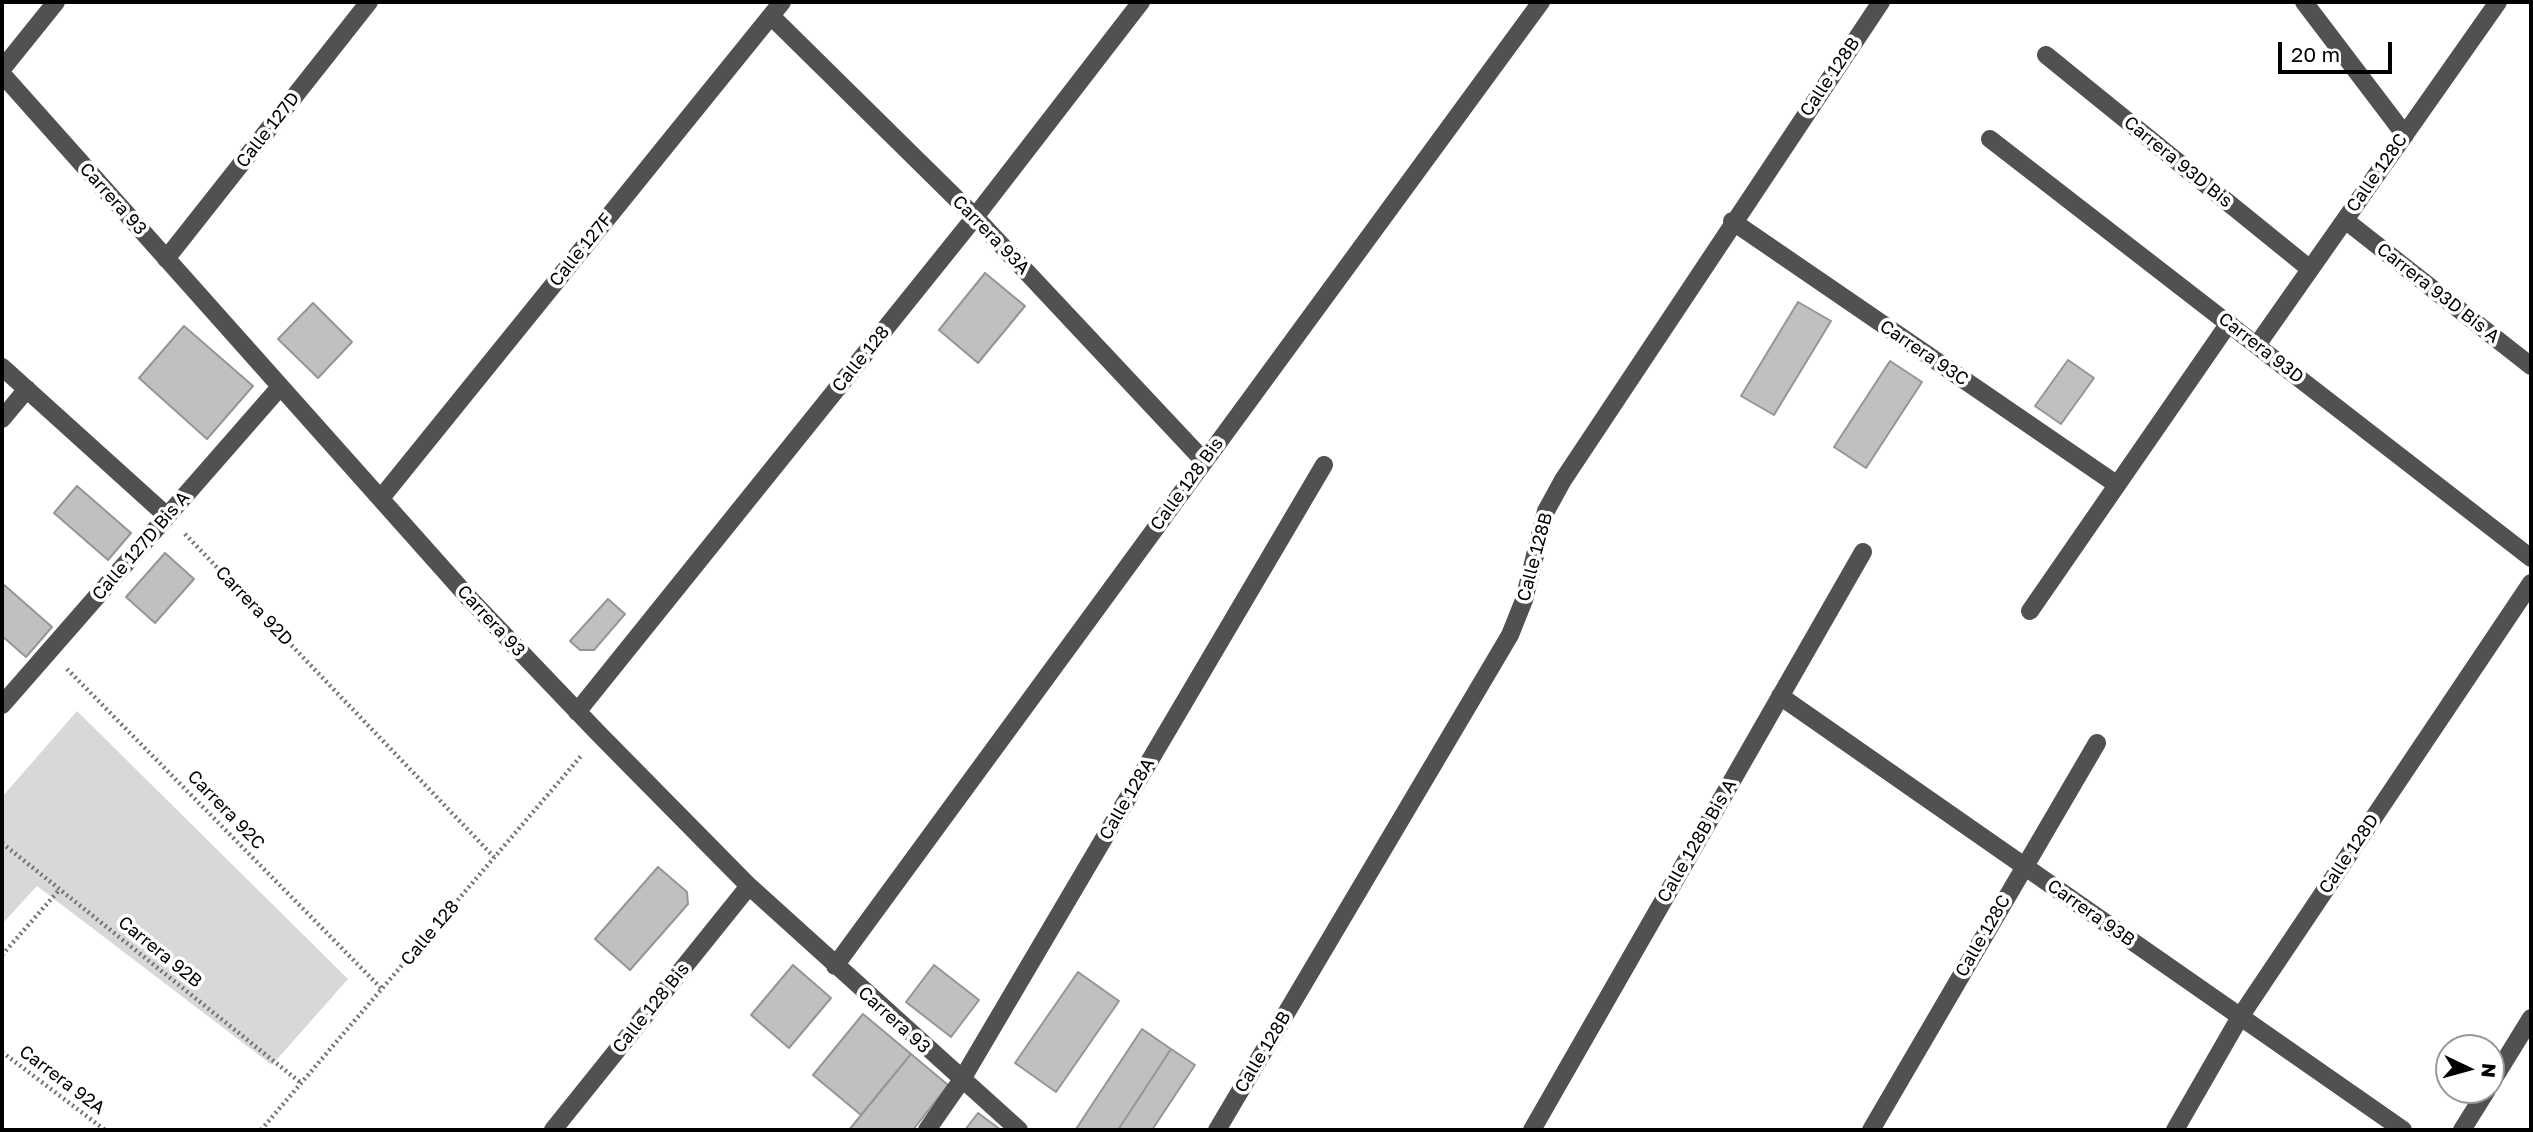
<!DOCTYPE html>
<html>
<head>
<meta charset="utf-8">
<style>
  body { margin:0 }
  #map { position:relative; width:2533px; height:1132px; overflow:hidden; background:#fff; font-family:"Golos Text",sans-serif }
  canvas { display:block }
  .frame { position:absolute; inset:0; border:4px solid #000; pointer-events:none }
  .north { position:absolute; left:2435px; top:1034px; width:70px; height:70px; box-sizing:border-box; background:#fff; border:2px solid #999; border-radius:50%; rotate:95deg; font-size:19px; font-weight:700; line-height:28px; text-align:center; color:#000 }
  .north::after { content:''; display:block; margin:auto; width:24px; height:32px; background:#000; clip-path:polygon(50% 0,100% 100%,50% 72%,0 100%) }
  .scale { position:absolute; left:2278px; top:42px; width:114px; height:32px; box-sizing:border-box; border:4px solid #000; border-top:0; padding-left:9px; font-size:21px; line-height:24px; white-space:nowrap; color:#000; -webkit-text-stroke:5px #fff; paint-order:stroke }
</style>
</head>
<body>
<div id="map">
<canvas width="2533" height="1132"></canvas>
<div class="frame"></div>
<div class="north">N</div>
<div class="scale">20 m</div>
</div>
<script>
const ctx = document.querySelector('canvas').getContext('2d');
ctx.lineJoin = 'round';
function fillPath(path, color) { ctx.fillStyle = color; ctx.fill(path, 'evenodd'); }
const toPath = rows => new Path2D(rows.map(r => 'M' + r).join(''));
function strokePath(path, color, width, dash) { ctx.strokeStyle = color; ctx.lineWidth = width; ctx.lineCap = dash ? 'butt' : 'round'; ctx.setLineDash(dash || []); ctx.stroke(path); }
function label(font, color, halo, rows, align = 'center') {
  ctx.font = font + ' "Golos Text",sans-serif'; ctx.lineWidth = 7; ctx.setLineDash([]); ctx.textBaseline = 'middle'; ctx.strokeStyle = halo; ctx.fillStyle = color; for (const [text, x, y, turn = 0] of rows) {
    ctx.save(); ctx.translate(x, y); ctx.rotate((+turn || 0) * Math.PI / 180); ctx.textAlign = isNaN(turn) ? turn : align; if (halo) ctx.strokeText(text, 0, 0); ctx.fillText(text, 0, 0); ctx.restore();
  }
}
fillPath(toPath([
  [77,711,348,979,272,1065,37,886,2,924,2,797]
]), '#d8d8d8');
const building = toPath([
  [985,273,1025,306,978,363,939,330,985,273],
  [1798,302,1831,321,1774,415,1741,396,1798,302],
  [313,303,352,342,318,378,278,339,313,303],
  [184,326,253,386,207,439,139,378,184,326],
  [2068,360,2094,378,2061,424,2035,406,2068,360],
  [1890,361,1922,382,1866,468,1834,447,1890,361],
  [77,486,131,533,108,560,54,513,77,486],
  [165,553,194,579,155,623,126,597,165,553],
  [2,583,52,627,26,657,2,636,2,583],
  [608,599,625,614,594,650,580,650,570,641,608,599],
  [658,867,687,892,688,904,630,970,595,939,658,867],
  [793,965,831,998,789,1048,751,1015,793,965],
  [934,965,979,1000,951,1037,906,1002,934,965],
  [1078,972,1119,1001,1056,1092,1015,1063,1078,972],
  [863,1014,911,1054,861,1115,813,1075,863,1014],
  [1142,1029,1171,1049,1118,1130,1078,1130,1076,1129,1142,1029],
  [1171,1049,1195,1065,1152,1130,1118,1130,1171,1049],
  [911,1054,948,1085,913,1130,849,1130,911,1054],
  [978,1113,1001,1130,965,1130,978,1113]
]);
fillPath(building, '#c0c0c0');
strokePath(building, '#959595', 2);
strokePath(toPath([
  [185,534,494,857],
  [67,669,382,989],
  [2,843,301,1083],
  [2,955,60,889],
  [2,1052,105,1130],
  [261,1130,581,756]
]), '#737373', 4.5, [2, 3.5]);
strokePath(toPath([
  [2304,2,2405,135],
  [771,16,975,217,1204,461],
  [2046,55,2310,269],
  [2,69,56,2],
  [2,74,469,598,599,734,749,886,1019,1130],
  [1990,139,2531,558],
  [2345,220,2531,366],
  [1732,221,2116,484],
  [166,259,369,2],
  [2257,345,2498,2],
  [2,367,167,516],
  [2,419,27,389],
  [381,498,782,2],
  [2030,611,2229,323],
  [1780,696,2403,1130],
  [2,705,280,387],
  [577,712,975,217,1141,2],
  [835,966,1541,2],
  [2491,1083,2531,1018],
  [553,1130,749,886],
  [927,1130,961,1081,1324,465],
  [1217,1130,1510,635,1524,600,1546,511,1563,480,1881,2],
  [1532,1130,1863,552],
  [1871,1130,2097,743],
  [2175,1130,2240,1017,2531,583],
  [2462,1130,2487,1090]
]), '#515151', 18);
label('18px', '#000', '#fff', [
  ["Calle 128B",1830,77,-56],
  ["Calle 127D",268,130,-52],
  ["Carrera 93D Bis",2178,162,39],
  ["Calle 128C",2377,173,-55],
  ["Carrera 93",113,199,48],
  ["Carrera 93A",991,235,46],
  ["Calle 127F",581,250,-51],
  ["Carrera 93D Bis A",2438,293,38],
  ["Carrera 93D",2261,348,38],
  ["Carrera 93C",1924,353,34],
  ["Calle 128",861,359,-51],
  ["Calle 128 Bis",1187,484,-54],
  ["Calle 127D Bis A",141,546,-49],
  ["Calle 128B",1535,557,-75],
  ["Carrera 92D",254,606,46],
  ["Carrera 93",491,621,47],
  ["Calle 128A",1127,799,-60],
  ["Carrera 92C",226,810,46],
  ["Calle 128B Bis A",1697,841,-60],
  ["Calle 128D",2349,854,-56],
  ["Carrera 93B",2091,913,35],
  ["Calle 128",430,933,-50],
  ["Calle 128C",1983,936,-60],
  ["Carrera 92B",160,952,39],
  ["Calle 128 Bis",651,1008,-51],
  ["Carrera 93",894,1020,42],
  ["Calle 128B",1263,1052,-59],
  ["Carrera 92A",62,1080,37]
]);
</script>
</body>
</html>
